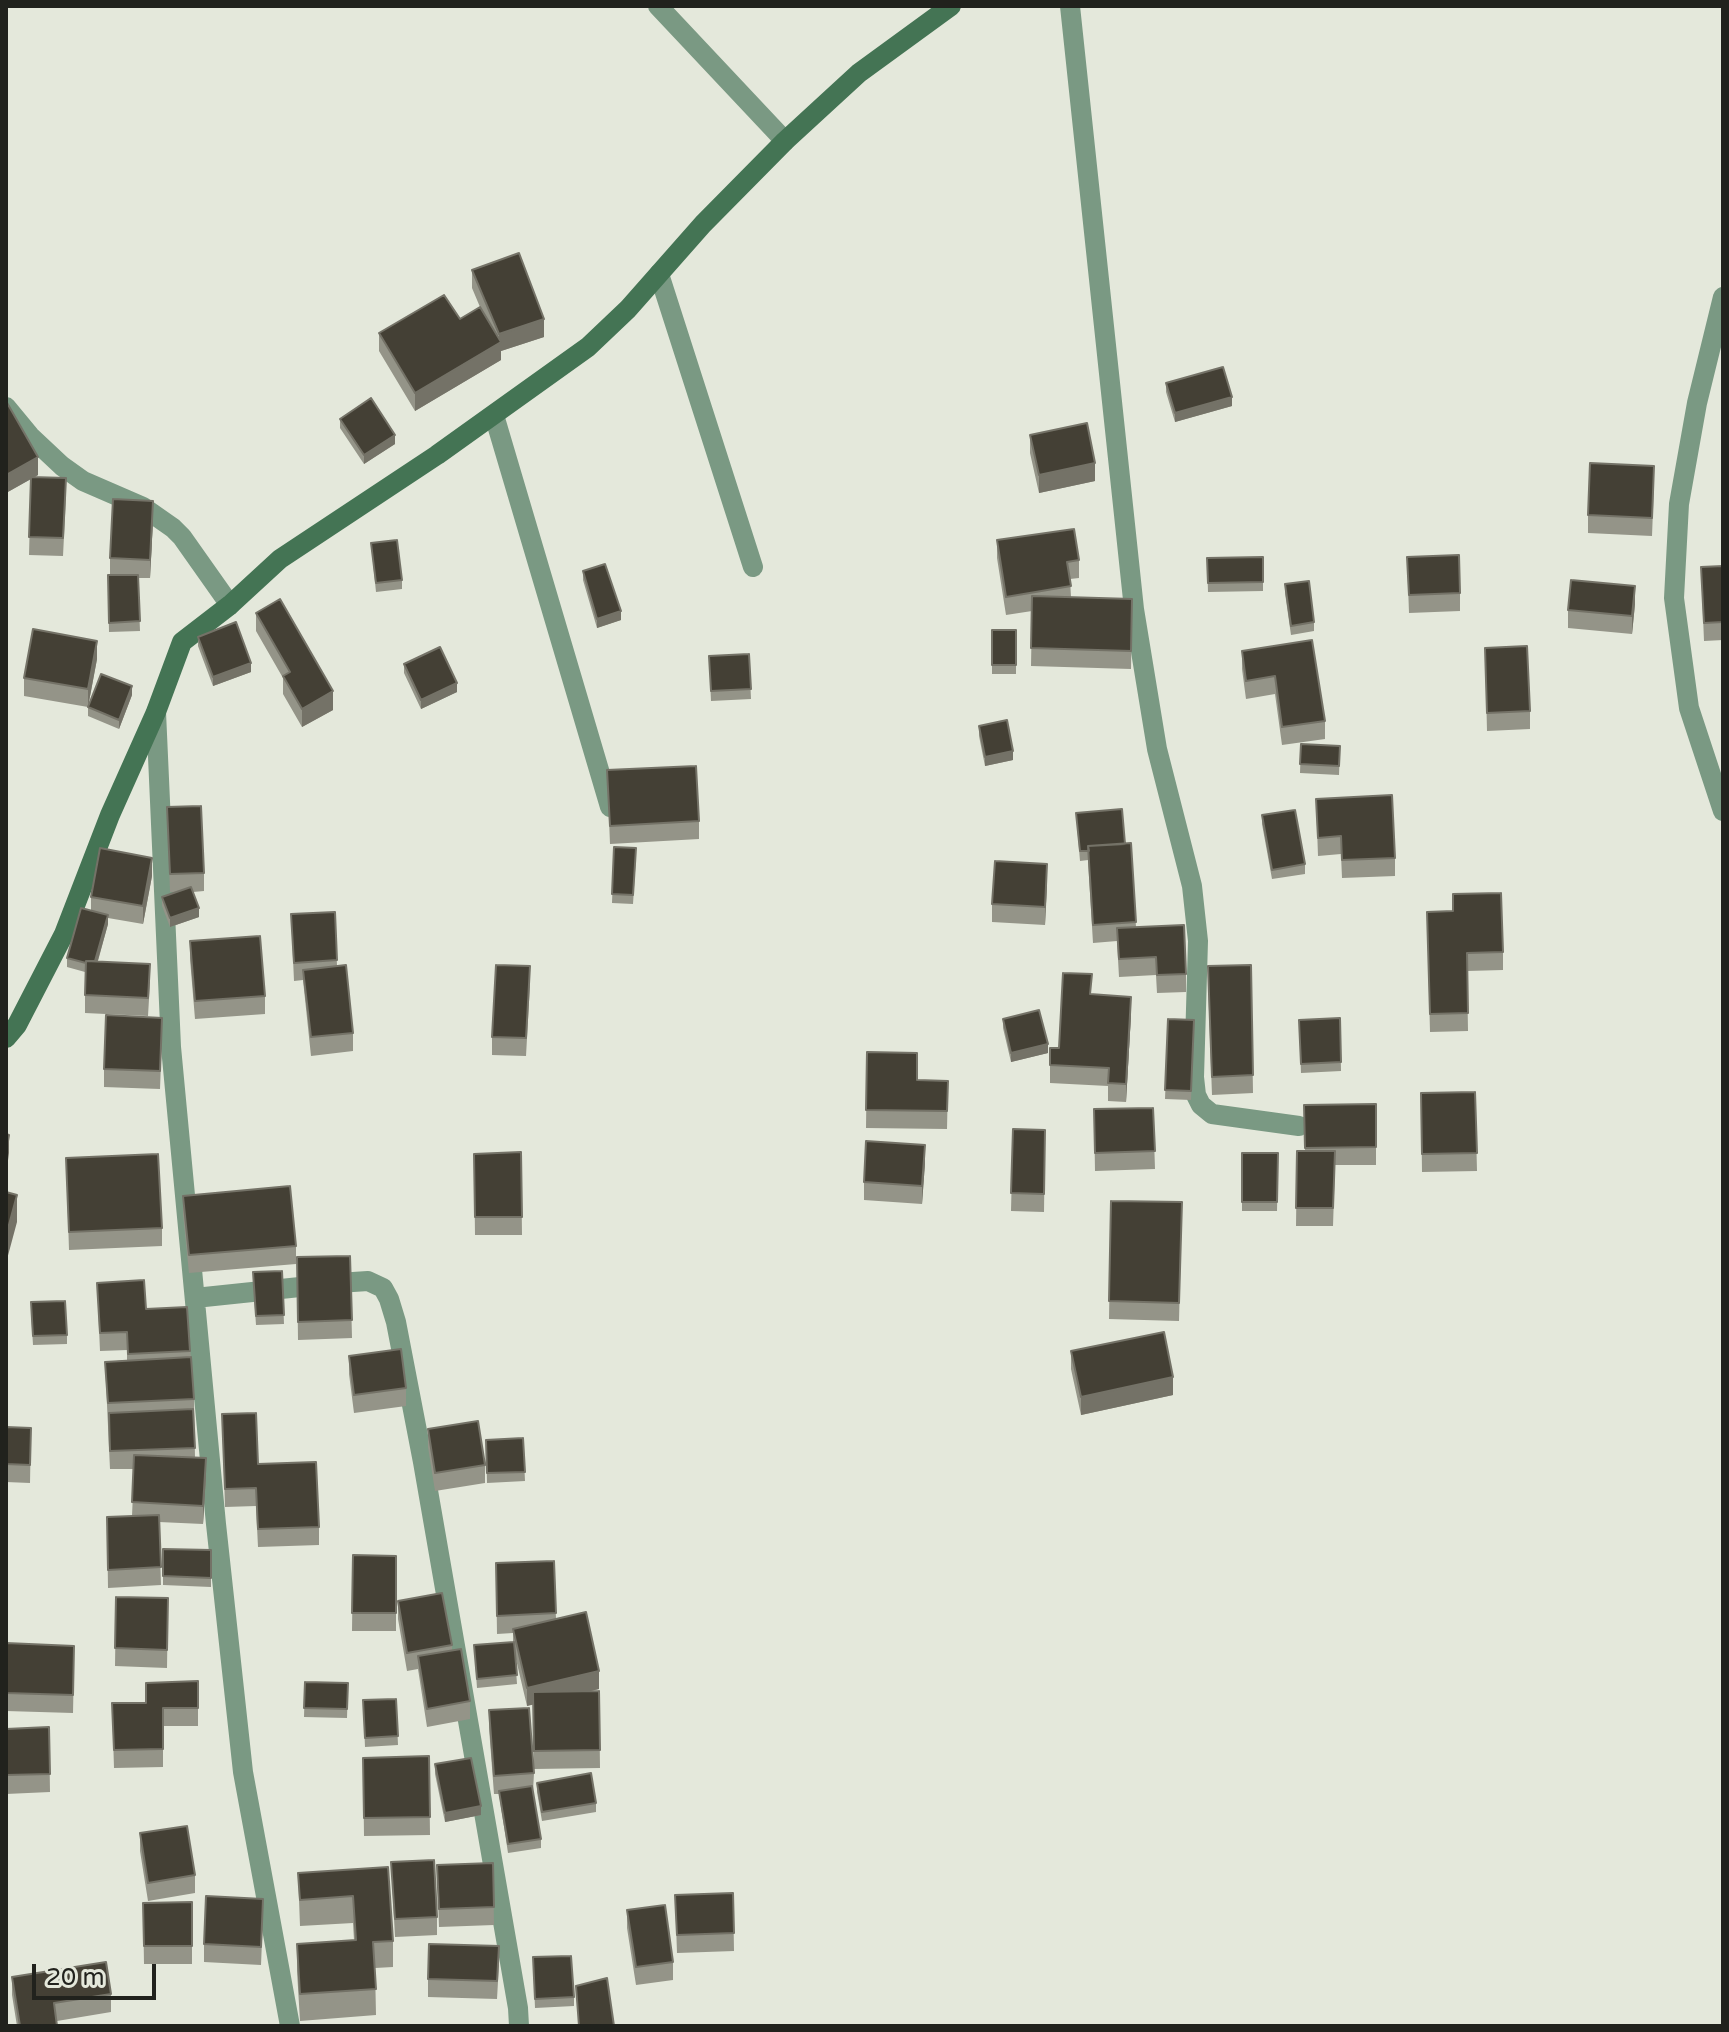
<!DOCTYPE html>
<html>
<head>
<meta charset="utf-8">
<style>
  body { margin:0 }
  #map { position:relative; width:1729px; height:2032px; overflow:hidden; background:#e4e8db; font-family:"Varela Round",sans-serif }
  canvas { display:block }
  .frame { position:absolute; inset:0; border:8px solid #21221d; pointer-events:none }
  .scale { position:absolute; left:32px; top:1964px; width:124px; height:36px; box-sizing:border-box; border:4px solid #21221d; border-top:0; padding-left:10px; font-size:24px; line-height:28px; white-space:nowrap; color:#21221d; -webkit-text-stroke:6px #e4e8db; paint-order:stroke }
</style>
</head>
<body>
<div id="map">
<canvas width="1729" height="2032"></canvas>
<div class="frame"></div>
<div class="scale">20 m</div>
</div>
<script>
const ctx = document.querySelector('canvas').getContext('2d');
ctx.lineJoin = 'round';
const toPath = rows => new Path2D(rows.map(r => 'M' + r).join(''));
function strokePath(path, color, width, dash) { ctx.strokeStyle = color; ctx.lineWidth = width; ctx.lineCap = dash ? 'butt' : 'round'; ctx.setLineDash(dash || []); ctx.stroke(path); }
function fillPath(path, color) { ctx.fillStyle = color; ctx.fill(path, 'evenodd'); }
strokePath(toPath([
  [658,6,785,141],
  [1070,6,1134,609,1157,749,1192,886,1198,941,1194,1077,1196,1095,1201,1105,1212,1114,1299,1126],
  [659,274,753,567],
  [1723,297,1697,403,1679,504,1674,598,1689,708,1723,811],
  [6,407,30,436,62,466,83,481,143,507,173,528,182,537,230,605],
  [494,415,610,807],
  [156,712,171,1047,216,1524,243,1772,290,2026],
  [195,1298,338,1283,368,1281,383,1288,389,1299,396,1322,423,1462,518,2008,519,2026]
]), '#7a9983', 20);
strokePath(toPath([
  [6,1038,17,1025,64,934,110,815,156,712,182,642,230,605,280,559,437,455,588,347,628,309,703,224,785,141,859,73,951,6]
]), '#447454', 20);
fillPath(toPath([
  [472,270,544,337,501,351,501,360,415,411,379,351,379,333,460,319,480,307,472,288],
  [1166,383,1232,406,1175,422,1166,392],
  [6,401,38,475,35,477,66,496,63,556,29,555,31,479,6,493],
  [340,419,395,444,364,464,340,428],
  [1030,435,1095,481,1039,493,1030,453],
  [1654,484,1652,536,1588,533,1588,515],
  [153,519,150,578,138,578,140,631,109,632,108,575,110,575,110,558],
  [997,540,1079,560,1079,578,1070,579,1071,597,1132,599,1131,669,1031,666,1032,611,1006,615,997,558],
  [371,543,402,580,402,589,376,592],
  [1263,557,1263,591,1208,592,1207,558],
  [1407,557,1460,593,1460,611,1409,613],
  [1723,566,1723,640,1704,641,1701,567],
  [583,571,621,620,597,628,583,580],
  [1285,584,1314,622,1314,631,1291,635,1285,593],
  [1635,604,1632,634,1568,628,1568,610],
  [256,613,333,710,302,727,283,694,283,678,256,631],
  [992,630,1016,630,1016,674,992,674],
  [198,637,251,672,213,686,198,646],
  [1312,640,1325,721,1325,739,1282,745,1275,694,1246,699,1242,669,1242,651],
  [1485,648,1530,711,1530,729,1487,731],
  [749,654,751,699,711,701,709,656],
  [97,659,88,707,132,695,119,729,88,716,88,707,24,696,24,678],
  [404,664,457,692,421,709,404,673],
  [979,726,1013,760,985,766,979,736],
  [1301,744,1340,746,1339,775,1300,773],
  [607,770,699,821,699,839,610,844],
  [1316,799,1395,858,1395,876,1342,878,1341,854,1318,856],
  [167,807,204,873,204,891,193,892,199,917,170,927,162,906,162,897,176,892,170,892],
  [1076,813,1125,844,1131,843,1136,927,1186,974,1186,992,1157,993,1156,975,1119,977,1117,941,1093,943,1088,860,1080,861],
  [1262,815,1305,864,1305,874,1272,879,1262,824],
  [614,847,636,857,633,904,612,903],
  [152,876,143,924,108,918,108,924,98,961,150,982,148,1016,85,1013,85,972,67,967,67,958,91,911,91,897],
  [1047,882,1045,925,992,922,992,904],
  [335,912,337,966,353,1033,353,1051,311,1056,303,980,294,981,291,914],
  [1427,912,1503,952,1503,970,1467,971,1468,1031,1430,1032],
  [190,941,265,996,265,1014,195,1019,190,959],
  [1251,965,1253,1093,1212,1095,1208,984],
  [530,984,526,1056,492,1055,492,1037],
  [1091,994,1131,1015,1126,1102,1108,1101,1108,1086,1050,1083,1050,1048,1059,1048],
  [1340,1018,1341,1071,1301,1073,1299,1020],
  [1003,1019,1048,1053,1011,1062,1003,1028],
  [1168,1019,1194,1020,1191,1100,1165,1099],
  [162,1036,160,1089,104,1087,104,1069],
  [867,1052,917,1080,948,1081,947,1129,866,1128],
  [1475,1092,1477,1171,1422,1172,1421,1093],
  [1376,1104,1376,1165,1335,1165,1333,1226,1296,1226,1297,1151,1305,1151,1304,1105],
  [1153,1108,1155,1169,1095,1171,1094,1109],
  [1013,1129,1045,1130,1044,1212,1011,1211],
  [521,1152,522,1235,475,1235,474,1154],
  [1242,1153,1278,1153,1277,1211,1242,1211],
  [66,1158,162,1228,162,1246,69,1250],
  [925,1163,922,1204,864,1200,864,1182],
  [183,1196,296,1246,296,1264,189,1273,183,1214],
  [1111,1201,1182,1202,1179,1321,1109,1319],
  [350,1256,352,1338,298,1340,297,1257],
  [282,1271,284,1324,256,1325,253,1281],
  [97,1283,146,1309,187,1307,194,1399,195,1458,206,1476,203,1524,159,1522,161,1585,108,1588,107,1517,132,1516,134,1469,110,1469,105,1362,127,1360,127,1350,100,1351],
  [31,1312,67,1335,67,1344,33,1345],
  [1071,1351,1173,1395,1081,1415,1071,1369],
  [349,1356,406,1388,406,1406,354,1413,349,1374],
  [222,1414,258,1464,319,1527,319,1545,258,1547,256,1506,225,1507],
  [6,1427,31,1428,30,1483,6,1482],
  [428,1429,485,1465,485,1483,435,1491,428,1447],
  [523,1438,525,1481,487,1483,486,1440],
  [163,1549,211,1550,211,1587,163,1585],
  [353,1555,396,1556,396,1631,352,1631],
  [554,1561,556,1619,599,1689,590,1691,599,1691,600,1768,534,1769,533,1704,527,1706,515,1655,517,1684,477,1688,474,1645,513,1642,513,1633,497,1634,496,1563],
  [116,1597,168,1598,167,1668,115,1666],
  [398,1601,452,1645,452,1651,470,1701,470,1719,427,1727,418,1669,407,1671,398,1619],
  [6,1643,74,1664,73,1713,6,1711],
  [198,1681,198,1726,163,1726,163,1767,114,1768,112,1703,146,1703],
  [305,1682,348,1683,347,1718,304,1717],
  [396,1699,398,1745,365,1747,363,1700],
  [489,1710,534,1773,533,1791,541,1839,541,1848,508,1853,499,1794,494,1794,489,1728],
  [49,1727,50,1792,6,1794,6,1729],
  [429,1756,430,1835,364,1836,363,1758],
  [435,1764,481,1815,445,1822,435,1774],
  [537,1783,596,1803,596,1812,542,1821,537,1792],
  [140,1833,195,1875,195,1893,148,1901,140,1851],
  [391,1862,437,1917,437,1935,395,1937],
  [493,1863,494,1925,439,1927,437,1865],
  [388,1867,393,1941,393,1967,375,1968,376,2015,300,2021,297,1971,297,1944,354,1940,353,1923,300,1926,298,1873],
  [733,1893,734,1951,677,1953,675,1895],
  [192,1902,192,1964,144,1964,143,1903],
  [627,1910,673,1962,673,1980,636,1985,627,1928],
  [263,1917,261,1965,204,1962,204,1944],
  [533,1957,574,1997,574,2006,535,2008],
  [499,1964,497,1999,428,1997,428,1979],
  [12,1977,111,1994,111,2012,57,2021,57,2026,17,2026,12,1995]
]), '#949488');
fillPath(toPath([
  [544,319,544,337,501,351,501,360,415,411,415,393,499,343,499,334],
  [1232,397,1232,406,1175,422,1175,413],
  [395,435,395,444,364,464,364,455],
  [38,457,38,475,6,493,6,475],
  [1095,463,1095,481,1039,493,1039,475],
  [153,501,153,519,150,578,150,560],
  [1635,586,1635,604,1632,634,1632,616],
  [621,611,621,620,597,628,597,619],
  [97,641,97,659,88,707,88,689],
  [251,663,251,672,213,686,213,677],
  [457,683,457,692,421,709,421,700],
  [132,686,132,695,119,729,119,720],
  [333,691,333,710,302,727,302,709],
  [1013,751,1013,760,985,766,985,757],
  [152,858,152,876,143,924,143,906],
  [1047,864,1047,882,1045,925,1045,907],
  [199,908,199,917,170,927,170,918],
  [108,915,108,924,94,974,94,965],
  [1131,997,1131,1015,1126,1102,1126,1084],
  [1048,1044,1048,1053,1011,1062,1011,1053],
  [9,1135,9,1153,7,1168,6,1197,6,1153],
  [925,1145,925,1163,922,1204,922,1186],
  [17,1195,17,1222,6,1263,6,1236],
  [1173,1377,1173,1395,1081,1415,1081,1397],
  [206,1458,206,1476,203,1524,203,1506],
  [599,1671,599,1689,527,1706,527,1688],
  [481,1806,481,1815,445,1822,445,1813]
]), '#747267');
const building = toPath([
  [519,253,544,319,499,334,472,270,519,253],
  [444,295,460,319,480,307,501,342,415,393,379,333,444,295],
  [1223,367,1232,397,1175,413,1166,383,1223,367],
  [371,398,395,435,364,455,340,419,371,398],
  [6,401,38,457,6,475,6,401],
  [1087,423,1095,463,1039,475,1030,435,1087,423],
  [1590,463,1654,466,1652,518,1588,515,1590,463],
  [31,477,66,478,63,538,29,537,31,477],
  [113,499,153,501,150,560,110,558,113,499],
  [1074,529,1079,560,1067,562,1071,586,1006,597,997,540,1074,529],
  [397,540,402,580,376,583,371,543,397,540],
  [1459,555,1460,593,1409,595,1407,557,1459,555],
  [1263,557,1263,582,1208,583,1207,558,1263,557],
  [605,564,621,611,597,619,583,571,605,564],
  [1723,566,1723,622,1704,623,1701,567,1723,566],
  [108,575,138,575,140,621,109,623,108,575],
  [1571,580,1635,586,1632,616,1568,610,1571,580],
  [1309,581,1314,622,1291,626,1285,584,1309,581],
  [1032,596,1132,599,1131,651,1031,648,1032,596],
  [280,599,333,691,302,709,283,676,290,672,256,613,280,599],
  [236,622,251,663,213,677,198,637,236,622],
  [33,629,97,641,88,689,24,678,33,629],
  [992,630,1016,630,1016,665,992,665,992,630],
  [1312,640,1325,721,1282,727,1275,676,1246,681,1242,651,1312,640],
  [1527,646,1530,711,1487,713,1485,648,1527,646],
  [440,647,457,683,421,700,404,664,440,647],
  [749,654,751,689,711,691,709,656,749,654],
  [101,674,132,686,119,720,88,707,101,674],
  [1007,720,1013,751,985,757,979,726,1007,720],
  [1301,744,1340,746,1339,766,1300,764,1301,744],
  [696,766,699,821,610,826,607,770,696,766],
  [1392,795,1395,858,1342,860,1341,836,1318,838,1316,799,1392,795],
  [201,806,204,873,170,874,167,807,201,806],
  [1122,809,1125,844,1088,846,1089,851,1080,851,1076,813,1122,809],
  [1295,810,1305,864,1272,870,1262,815,1295,810],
  [1131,843,1136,922,1093,925,1088,846,1131,843],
  [614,847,636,848,633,895,612,894,614,847],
  [100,848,152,858,143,906,91,897,100,848],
  [995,861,1047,864,1045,907,992,904,995,861],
  [191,887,199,908,170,918,162,897,191,887],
  [1501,893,1503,952,1467,953,1468,1013,1430,1014,1427,912,1453,911,1453,894,1501,893],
  [81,908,108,915,95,961,86,961,86,963,67,958,81,908],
  [335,912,337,960,294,963,291,914,335,912],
  [1184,925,1186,974,1157,975,1156,957,1119,959,1117,928,1184,925],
  [260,936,265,996,195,1001,190,941,260,936],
  [86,961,150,964,148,998,85,995,86,961],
  [346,965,353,1033,311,1037,303,970,346,965],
  [496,965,530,966,526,1038,492,1037,496,965],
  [1251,965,1253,1075,1212,1077,1208,966,1251,965],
  [1063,973,1092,974,1090,994,1131,997,1126,1084,1108,1083,1109,1068,1050,1065,1050,1048,1059,1048,1063,973],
  [1039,1010,1048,1044,1011,1053,1003,1019,1039,1010],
  [106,1015,162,1018,160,1071,104,1069,106,1015],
  [1340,1018,1341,1062,1301,1064,1299,1020,1340,1018],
  [1168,1019,1194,1020,1191,1091,1165,1090,1168,1019],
  [867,1052,917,1053,917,1080,948,1081,947,1111,866,1110,867,1052],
  [1475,1092,1477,1153,1422,1154,1421,1093,1475,1092],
  [1376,1104,1376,1147,1305,1148,1304,1105,1376,1104],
  [1153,1108,1155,1151,1095,1153,1094,1109,1153,1108],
  [1013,1129,1045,1130,1044,1194,1011,1193,1013,1129],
  [6,1134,9,1135,6,1153,6,1134],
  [866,1141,925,1145,922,1186,864,1182,866,1141],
  [1297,1151,1335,1151,1333,1208,1296,1208,1297,1151],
  [521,1152,522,1217,475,1217,474,1154,521,1152],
  [1242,1153,1278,1153,1277,1202,1242,1202,1242,1153],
  [158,1154,162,1228,69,1232,66,1158,158,1154],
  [290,1186,296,1246,189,1255,183,1196,290,1186],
  [6,1192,17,1195,6,1236,6,1192],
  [1111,1201,1182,1202,1179,1303,1109,1301,1111,1201],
  [350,1256,352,1320,298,1322,297,1257,350,1256],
  [282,1271,284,1315,256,1316,253,1272,282,1271],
  [144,1280,146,1309,187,1307,190,1351,128,1354,127,1332,100,1333,97,1283,144,1280],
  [65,1301,67,1335,33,1336,31,1302,65,1301],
  [1164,1332,1173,1377,1081,1397,1071,1351,1164,1332],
  [401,1349,406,1388,354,1395,349,1356,401,1349],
  [191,1357,194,1399,108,1403,105,1362,191,1357],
  [193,1409,195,1448,110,1451,109,1413,193,1409],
  [256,1413,258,1464,316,1462,319,1527,258,1529,256,1488,225,1489,222,1414,256,1413],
  [478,1421,485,1465,435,1473,428,1429,478,1421],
  [6,1427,31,1428,30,1465,6,1464,6,1427],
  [523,1438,525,1472,487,1473,486,1440,523,1438],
  [134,1455,206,1458,203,1506,132,1502,134,1455],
  [159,1515,161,1567,108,1570,107,1517,159,1515],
  [163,1549,211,1550,211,1578,163,1576,163,1549],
  [353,1555,396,1556,396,1613,352,1613,353,1555],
  [554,1561,556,1613,497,1616,496,1563,554,1561],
  [442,1593,452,1645,407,1653,398,1601,442,1593],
  [116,1597,168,1598,167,1650,115,1648,116,1597],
  [586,1612,599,1671,527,1688,513,1629,586,1612],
  [514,1642,517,1675,477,1679,474,1645,514,1642],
  [6,1643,74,1646,73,1695,6,1693,6,1643],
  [461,1649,470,1701,427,1709,418,1656,461,1649],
  [198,1681,198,1708,163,1708,163,1749,114,1750,112,1703,146,1703,146,1683,198,1681],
  [305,1682,348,1683,347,1709,304,1708,305,1682],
  [599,1691,600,1750,534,1751,533,1692,599,1691],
  [396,1699,398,1736,365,1738,363,1700,396,1699],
  [529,1708,534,1773,494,1776,489,1710,529,1708],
  [49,1727,50,1774,6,1775,6,1729,49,1727],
  [429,1756,430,1817,364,1818,363,1758,429,1756],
  [471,1758,481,1806,445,1813,435,1764,471,1758],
  [591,1773,596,1803,542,1812,537,1783,591,1773],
  [532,1786,541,1839,508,1844,499,1791,532,1786],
  [187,1826,195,1875,148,1883,140,1833,187,1826],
  [434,1860,437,1917,395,1919,391,1862,434,1860],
  [493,1863,494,1907,439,1909,437,1865,493,1863],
  [388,1867,393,1941,373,1942,376,1989,300,1994,297,1944,356,1940,353,1896,300,1900,298,1873,388,1867],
  [733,1893,734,1933,677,1935,675,1895,733,1893],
  [206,1896,263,1899,261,1947,204,1944,206,1896],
  [192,1902,192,1946,144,1946,143,1903,192,1902],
  [665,1905,673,1962,636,1967,627,1910,665,1905],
  [429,1944,499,1946,497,1981,428,1979,429,1944],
  [571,1956,574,1997,535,1999,533,1957,571,1956],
  [106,1962,111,1994,54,2003,57,2026,20,2026,12,1977,106,1962],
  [607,1978,614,2026,579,2026,576,1986,607,1978]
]);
fillPath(building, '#444035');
strokePath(building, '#747267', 2);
</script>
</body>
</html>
